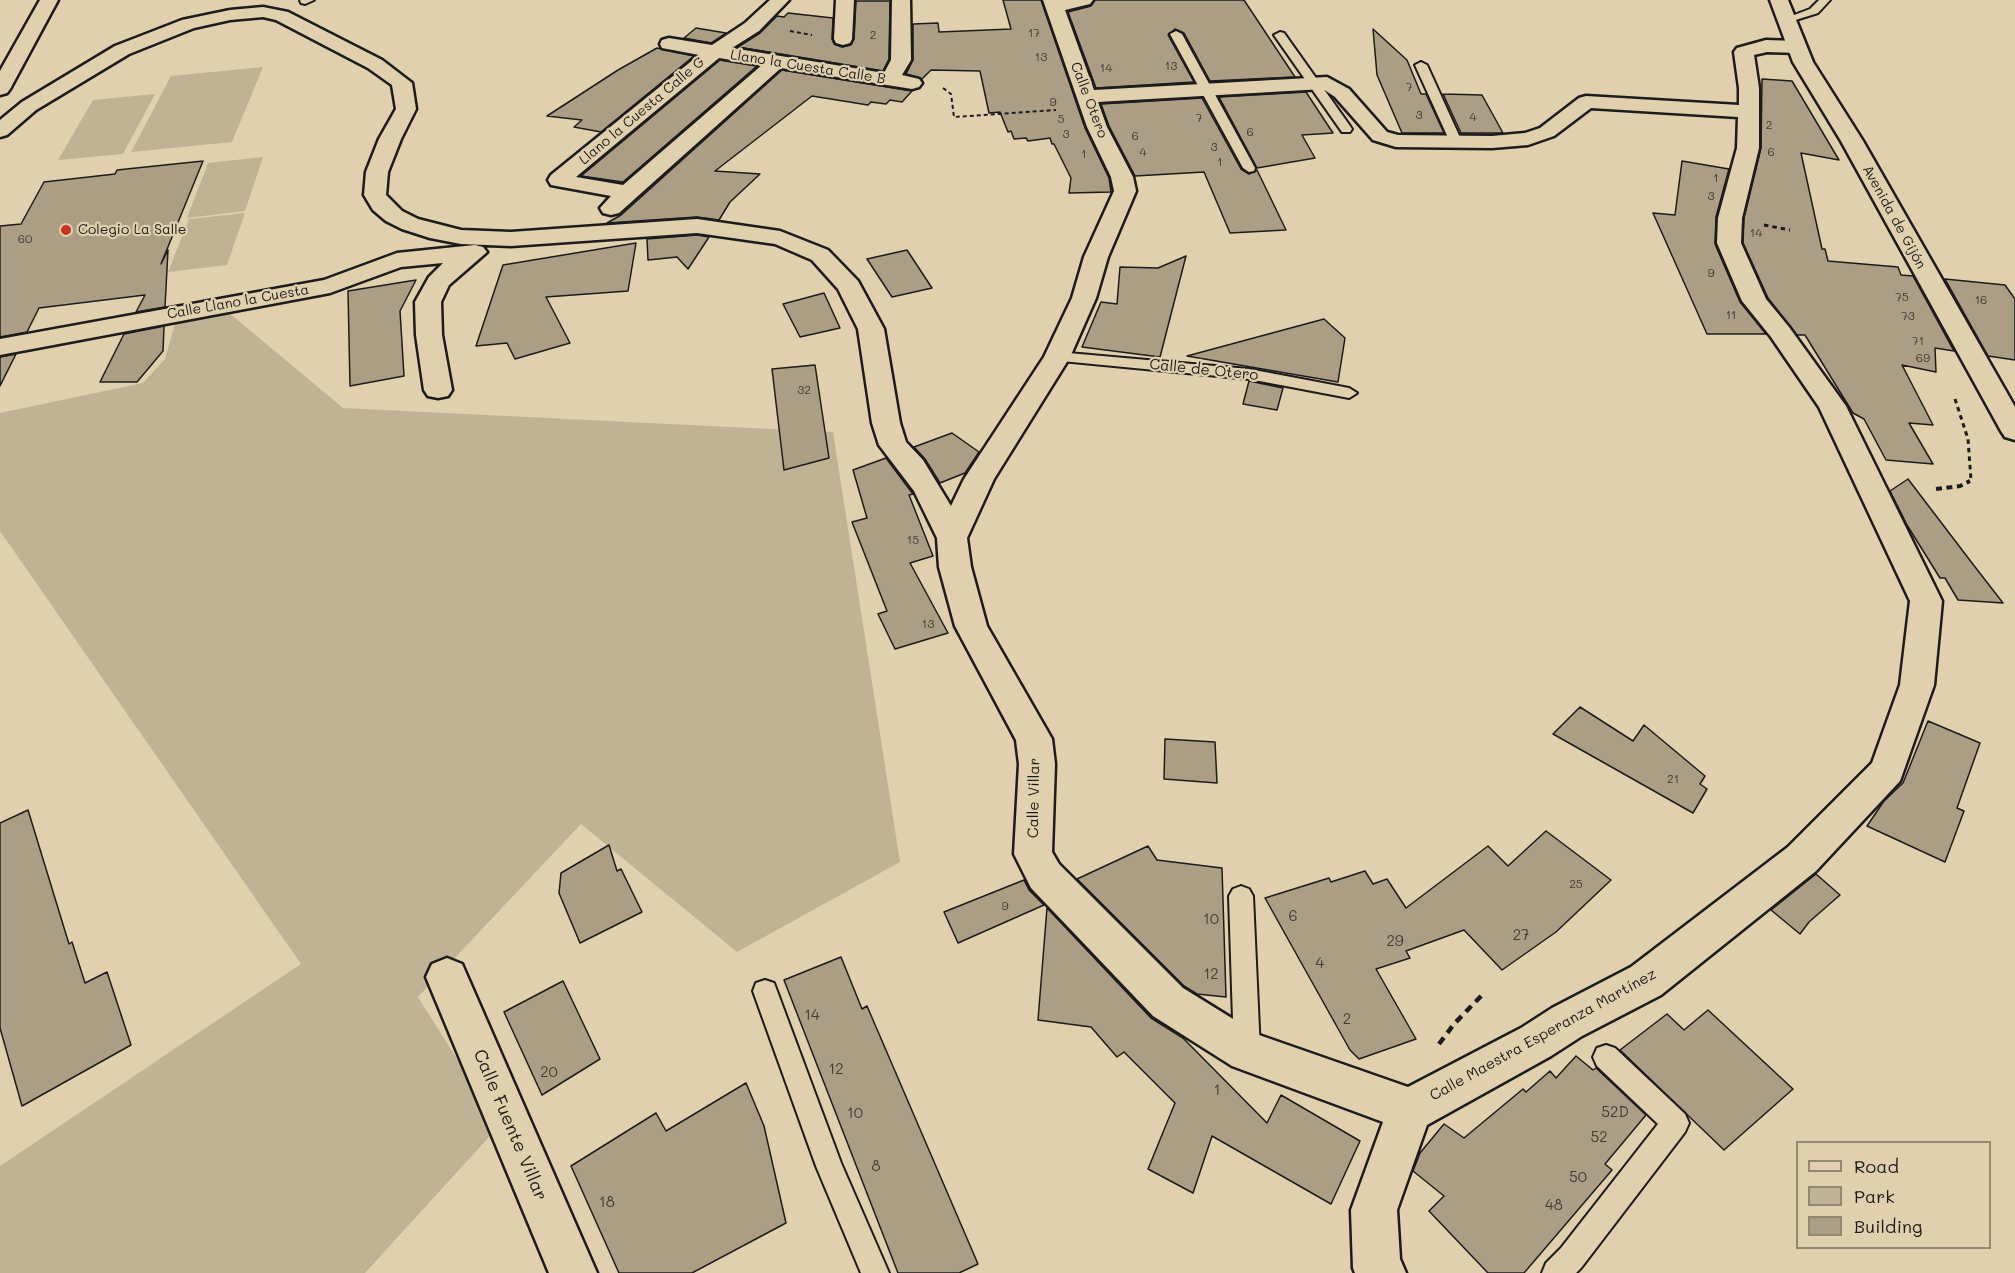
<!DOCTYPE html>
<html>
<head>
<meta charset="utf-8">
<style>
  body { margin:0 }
  #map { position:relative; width:2015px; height:1273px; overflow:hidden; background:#e1d0ad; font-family:Mali,sans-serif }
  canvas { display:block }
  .legend { position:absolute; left:1796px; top:1141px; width:195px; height:108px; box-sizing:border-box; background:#e1d0ad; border:2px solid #928873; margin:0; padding:8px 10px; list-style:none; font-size:18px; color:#1c1c1c }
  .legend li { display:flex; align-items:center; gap:12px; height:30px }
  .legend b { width:30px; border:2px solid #928873 }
</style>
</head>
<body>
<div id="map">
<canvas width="2015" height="1273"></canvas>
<ul class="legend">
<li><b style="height:8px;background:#e1d0ad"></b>Road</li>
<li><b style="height:16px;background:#c0b295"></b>Park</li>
<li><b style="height:16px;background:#ab9e85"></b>Building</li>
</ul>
</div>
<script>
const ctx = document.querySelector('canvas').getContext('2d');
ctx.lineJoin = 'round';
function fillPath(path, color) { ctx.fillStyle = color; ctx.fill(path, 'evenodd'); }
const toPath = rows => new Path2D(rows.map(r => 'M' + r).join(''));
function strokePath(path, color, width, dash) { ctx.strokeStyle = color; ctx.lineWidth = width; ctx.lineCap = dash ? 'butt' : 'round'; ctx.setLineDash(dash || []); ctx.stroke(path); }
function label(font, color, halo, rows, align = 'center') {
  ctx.font = font + ' Mali,sans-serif'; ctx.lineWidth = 4.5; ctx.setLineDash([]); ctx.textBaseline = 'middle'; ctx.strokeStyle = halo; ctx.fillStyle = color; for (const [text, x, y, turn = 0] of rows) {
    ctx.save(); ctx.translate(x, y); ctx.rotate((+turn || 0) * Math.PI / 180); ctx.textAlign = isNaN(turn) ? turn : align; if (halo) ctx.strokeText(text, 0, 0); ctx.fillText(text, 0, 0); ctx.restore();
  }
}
fillPath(toPath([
  [263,67,232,142,131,152,171,76],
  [155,94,123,154,58,160,93,100],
  [263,157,245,211,187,218,208,163],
  [245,213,227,265,168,272,189,219],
  [228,312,343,408,833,432,900,862,737,952,581,824,418,997,499,1126,365,1273,0,1273,0,1166,301,964,0,531,0,413,143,383,165,359,176,320]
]), '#c0b295');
const building = toPath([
  [1003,0,1041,0,1085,128,1109,178,1111,192,1069,193,1071,178,1054,144,1052,144,1050,138,1028,141,1026,138,1014,139,1011,131,1008,132,1000,112,989,113,980,71,931,70,922,79,906,74,913,60,913,24,938,23,939,32,1011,29,1003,0],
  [1095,0,1244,0,1295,77,1210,81,1184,33,1175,29,1168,35,1194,82,1096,88,1068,12,1091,6,1095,0],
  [856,1,890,1,889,59,883,71,738,47,760,33,777,16,784,17,788,13,833,18,832,39,834,44,842,47,851,45,854,39,856,1],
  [696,28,726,33,711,43,684,38,696,28],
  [1373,29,1407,60,1421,94,1426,94,1444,133,1402,133,1377,75,1373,29],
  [657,48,694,56,601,132,574,127,582,120,547,116,618,70,657,48],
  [720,60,757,66,623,182,581,176,720,60],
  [782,70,912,91,902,102,890,100,886,104,871,102,868,105,812,96,715,171,760,174,730,202,719,220,697,217,607,223,621,215,782,70],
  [1762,79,1792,81,1839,160,1801,153,1822,249,1825,249,1828,261,1898,267,1901,275,1913,276,1954,351,1935,348,1936,372,1902,365,1933,425,1909,423,1933,464,1886,460,1864,419,1853,413,1805,335,1797,335,1768,298,1743,243,1744,218,1761,148,1762,79],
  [1306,92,1333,133,1302,135,1315,158,1257,168,1219,97,1306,92],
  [1443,94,1482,95,1503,133,1461,133,1443,94],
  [1202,98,1241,169,1249,174,1257,170,1286,230,1230,233,1204,172,1135,176,1109,126,1101,104,1202,98],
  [203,161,161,264,168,250,165,307,136,312,145,295,39,308,27,332,0,337,0,226,21,224,44,182,115,174,117,170,203,161],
  [1682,161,1729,169,1716,217,1715,244,1740,302,1766,334,1707,334,1653,213,1675,215,1682,161],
  [697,235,709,237,688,269,677,257,648,260,647,239,697,235],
  [636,243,628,291,546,297,570,343,515,359,507,343,476,346,503,265,636,243],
  [907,250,932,288,892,297,867,259,907,250],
  [1186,256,1160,357,1082,347,1101,302,1117,304,1120,267,1158,268,1186,256],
  [1945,279,2005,285,2015,299,2015,360,1988,356,1945,279],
  [416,280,400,311,404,376,350,386,348,291,416,280],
  [824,293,840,328,800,337,783,304,824,293],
  [1324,319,1345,338,1338,382,1187,356,1324,319],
  [164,326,163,351,137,382,100,382,124,334,164,326],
  [16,354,0,386,0,357,16,354],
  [815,365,829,458,784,470,772,369,815,365],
  [1249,381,1283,388,1277,410,1243,404,1249,381],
  [952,433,979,452,965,473,940,483,925,459,914,447,952,433],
  [886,458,913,494,909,495,933,556,910,563,948,633,895,649,878,614,887,611,852,522,867,518,853,470,886,458],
  [1908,479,1972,563,2003,603,1958,600,1945,578,1940,578,1907,525,1890,491,1908,479],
  [1580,707,1633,741,1644,725,1705,776,1700,784,1707,789,1693,813,1553,734,1580,707],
  [1928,721,1980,743,1957,808,1964,811,1945,862,1867,826,1884,801,1903,783,1928,721],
  [1165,739,1215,742,1217,783,1164,779,1165,739],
  [28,810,69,944,72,942,85,983,107,972,131,1045,22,1106,0,1028,0,823,28,810],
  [1546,831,1611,880,1556,932,1502,970,1464,930,1406,951,1410,958,1376,969,1416,1039,1359,1059,1350,1050,1265,898,1329,878,1331,882,1365,871,1373,884,1387,879,1406,908,1488,846,1508,866,1546,831],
  [609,845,617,871,621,869,642,912,580,943,559,893,561,873,609,845],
  [1148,846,1157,860,1222,868,1226,997,1197,994,1184,986,1077,879,1148,846],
  [1816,874,1840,895,1809,922,1800,934,1771,910,1816,874],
  [1024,880,1029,890,1044,905,958,943,944,912,1024,880],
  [1047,908,1151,1018,1183,1038,1267,1123,1281,1095,1360,1141,1331,1204,1212,1136,1193,1193,1148,1169,1175,1103,1124,1052,1117,1057,1091,1027,1038,1020,1047,908],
  [841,957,862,1009,867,1006,978,1264,959,1273,898,1273,784,980,841,957],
  [563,981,600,1059,542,1095,504,1012,563,981],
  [1708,1010,1793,1089,1724,1150,1620,1050,1667,1014,1684,1030,1708,1010],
  [1576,1056,1593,1070,1596,1068,1646,1115,1605,1164,1612,1170,1524,1273,1488,1273,1429,1211,1444,1196,1413,1171,1420,1153,1444,1124,1464,1138,1523,1089,1526,1092,1550,1071,1556,1078,1576,1056],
  [746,1083,764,1126,786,1223,692,1273,619,1273,571,1166,656,1113,666,1131,746,1083]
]);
fillPath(building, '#ab9e85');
strokePath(building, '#1c1c1c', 1.5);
const lane = toPath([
  [300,0,314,0,305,4,301,3,300,0],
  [1819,0,1830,0,1818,13,1786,23,1781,20,1810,9,1819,0],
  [1176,31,1182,34,1255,168,1254,171,1249,172,1243,168,1170,34,1176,31],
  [1280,32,1284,33,1350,126,1352,129,1350,132,1342,132,1274,35,1280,32],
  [1421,62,1427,65,1462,142,1460,145,1452,145,1450,142,1415,65,1421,62],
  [1057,352,1249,369,1349,388,1357,393,1349,398,1249,379,1051,360,1049,357,1051,354,1057,352],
  [1241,886,1249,889,1253,896,1260,1051,1256,1060,1247,1063,1238,1060,1234,1051,1229,896,1233,889,1241,886],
  [765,980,774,983,777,991,841,1163,889,1273,861,1273,816,1166,753,991,756,983,765,980],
  [1606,1045,1615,1048,1685,1114,1689,1123,1685,1132,1581,1268,1576,1273,1542,1273,1546,1263,1561,1248,1658,1124,1597,1066,1593,1057,1597,1048,1606,1045]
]);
const street = toPath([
  [770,0,789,0,759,31,732,48,884,73,891,60,892,0,910,0,911,60,902,75,919,79,922,83,919,87,912,89,781,68,619,213,611,215,603,213,600,208,611,196,551,185,548,180,551,175,699,55,662,48,660,44,662,40,669,38,712,45,745,23,770,0],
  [719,58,762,65,623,185,576,177,719,58],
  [836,0,854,0,852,39,850,43,843,45,836,43,834,39,836,0],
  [1043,0,1093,0,1090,4,1065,10,1094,90,1327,77,1349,89,1387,132,1398,135,1492,136,1525,133,1540,128,1579,98,1586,96,1739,105,1739,88,1734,52,1737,48,1766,40,1797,41,1804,43,1806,47,1804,51,1797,53,1767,52,1754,55,1759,88,1759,148,1742,218,1741,243,1766,299,1789,327,1846,406,1942,601,1934,685,1900,781,1816,871,1661,995,1582,1036,1551,1056,1427,1125,1397,1210,1400,1259,1406,1273,1355,1273,1353,1268,1351,1210,1383,1122,1232,1066,1153,1016,1031,888,1014,854,1019,764,1016,740,955,626,939,567,937,538,914,491,879,445,872,423,858,329,838,289,812,260,775,244,697,233,511,246,461,244,430,238,402,229,386,221,373,210,364,195,366,172,379,139,396,109,392,85,368,68,276,20,263,17,230,20,194,28,129,54,36,110,7,135,0,137,0,120,22,102,115,46,182,20,230,10,263,7,288,12,382,60,412,83,416,109,401,139,388,172,386,195,402,211,418,219,461,230,511,232,697,219,780,231,828,250,858,281,884,329,900,423,906,442,923,460,951,506,964,479,1044,357,1072,298,1084,257,1114,191,1111,177,1087,127,1043,0],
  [1323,89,1335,97,1373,140,1396,147,1492,148,1528,145,1554,136,1591,108,1738,117,1737,148,1718,218,1717,243,1742,301,1771,337,1819,407,1910,601,1900,685,1872,763,1788,847,1631,967,1552,1008,1521,1028,1408,1087,1259,1035,1183,988,1059,864,1052,852,1055,764,1052,739,987,626,971,567,967,538,994,479,1070,357,1096,298,1108,257,1136,191,1133,177,1107,127,1098,102,1323,89],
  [475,245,483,247,487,252,449,285,441,302,442,335,452,390,448,396,438,398,428,396,424,390,416,335,415,302,429,277,443,263,401,267,330,293,0,355,0,339,324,280,397,253,475,245],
  [447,958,462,964,597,1273,549,1273,426,977,432,964,447,958]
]);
const secondary = toPath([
  [40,0,58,0,10,89,7,93,0,95,0,71,40,0],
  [1770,0,1788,0,1813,62,1863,141,2015,407,2015,440,2005,437,2001,431,1841,141,1793,62,1770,0]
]);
strokePath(lane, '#1c1c1c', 4);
strokePath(street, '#1c1c1c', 5);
strokePath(secondary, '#1c1c1c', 5);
strokePath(toPath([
  [790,31,812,35],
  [943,88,951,94,954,117,1056,110]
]), '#1c1c1c', 2, [4, 3]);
strokePath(toPath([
  [1764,225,1790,230],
  [1955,399,1968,439,1971,480,1967,482]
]), '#1c1c1c', 3, [4.5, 4]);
strokePath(toPath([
  [1936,489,1960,486,1970,481]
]), '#1c1c1c', 4, [6, 4.5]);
strokePath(toPath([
  [1439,1044,1454,1024,1483,994]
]), '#1c1c1c', 4.5, [8, 6]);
fillPath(lane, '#e1d0ad');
fillPath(street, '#e1d0ad');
fillPath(secondary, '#e1d0ad');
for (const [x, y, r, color] of [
  [66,230,6,"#c8321e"]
]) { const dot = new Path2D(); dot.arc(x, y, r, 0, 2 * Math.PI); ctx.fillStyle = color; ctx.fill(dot); strokePath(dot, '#e1d0ad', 2); }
label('12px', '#403c36', null, [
  ["17",1034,33],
  ["2",873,35],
  ["13",1041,57],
  ["13",1171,66],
  ["14",1106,68],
  ["7",1409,87],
  ["9",1053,102],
  ["3",1419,115],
  ["4",1473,117],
  ["7",1199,118],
  ["5",1061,119],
  ["2",1769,125],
  ["6",1250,132],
  ["3",1066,134],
  ["6",1135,136],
  ["3",1214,147],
  ["4",1143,152],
  ["6",1771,152],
  ["1",1084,154],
  ["1",1220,162],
  ["1",1716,178],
  ["3",1711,196],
  ["14",1756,233],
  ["60",25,239],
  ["9",1711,273],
  ["75",1902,297],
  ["16",1981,300],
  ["11",1731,315],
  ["73",1908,316],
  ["71",1918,341],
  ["69",1923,358],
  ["32",804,390],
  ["15",913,540],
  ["13",928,624],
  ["21",1673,779],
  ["25",1576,884],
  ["9",1005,906]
]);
label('14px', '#1c1c1c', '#e1d0ad', [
  ["Llano la Cuesta Calle B",808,67,9],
  ["Calle Otero",1089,100,69],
  ["Llano la Cuesta Calle G",642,111,-40],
  ["Avenida de Gijón",1894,217,61],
  ["Calle Llano la Cuesta",238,302,-10]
]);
label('14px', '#1c1c1c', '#e1d0ad', [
  ["Colegio La Salle",78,230]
], 'left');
label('15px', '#1c1c1c', '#e1d0ad', [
  ["Calle de Otero",1204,370,6],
  ["Calle Villar",1034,798,-89],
  ["Calle Maestra Esperanza Martínez",1543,1035,-29]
]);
label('15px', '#403c36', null, [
  ["6",1293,916],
  ["10",1211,919],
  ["27",1521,935],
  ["29",1395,941],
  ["4",1320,963],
  ["12",1211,974],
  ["14",812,1015],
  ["2",1347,1019],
  ["12",836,1069],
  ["20",549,1072],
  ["1",1217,1090],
  ["52D",1615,1112],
  ["10",855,1113],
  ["52",1599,1137],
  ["8",876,1166],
  ["50",1578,1177],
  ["18",607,1202],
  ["48",1554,1205]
]);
label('18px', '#1c1c1c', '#e1d0ad', [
  ["Calle Fuente Villar",510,1125,67]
]);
</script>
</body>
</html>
